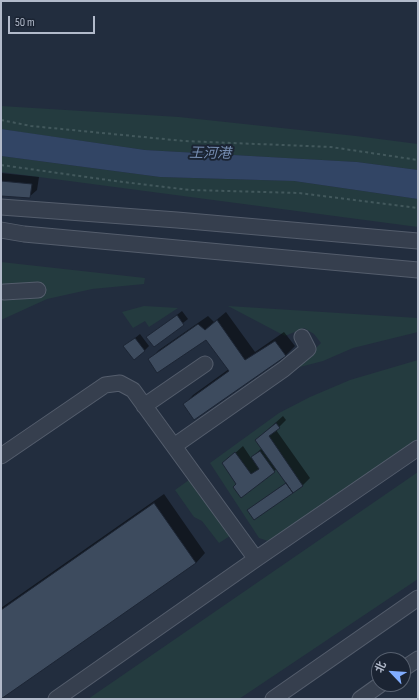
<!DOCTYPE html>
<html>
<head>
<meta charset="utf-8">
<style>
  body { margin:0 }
  #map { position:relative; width:419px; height:700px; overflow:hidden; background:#222d3e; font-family:"Sofia Sans Condensed","Noto Sans SC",sans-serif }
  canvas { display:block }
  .frame { position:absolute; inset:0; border:2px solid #b2baca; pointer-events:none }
  .north { position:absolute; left:371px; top:652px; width:40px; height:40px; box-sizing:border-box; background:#1b2433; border:1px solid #57606f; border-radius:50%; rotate:295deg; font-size:11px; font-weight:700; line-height:16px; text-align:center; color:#b2baca }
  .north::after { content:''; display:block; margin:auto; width:14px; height:18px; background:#81adff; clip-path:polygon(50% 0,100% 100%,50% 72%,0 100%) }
  .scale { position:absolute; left:8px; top:16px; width:87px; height:18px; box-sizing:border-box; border:2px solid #b2baca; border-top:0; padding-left:5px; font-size:12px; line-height:14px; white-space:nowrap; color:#b2baca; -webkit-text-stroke:3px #1b2433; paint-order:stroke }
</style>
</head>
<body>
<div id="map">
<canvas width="419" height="700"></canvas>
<div class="frame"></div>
<div class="north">北</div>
<div class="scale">50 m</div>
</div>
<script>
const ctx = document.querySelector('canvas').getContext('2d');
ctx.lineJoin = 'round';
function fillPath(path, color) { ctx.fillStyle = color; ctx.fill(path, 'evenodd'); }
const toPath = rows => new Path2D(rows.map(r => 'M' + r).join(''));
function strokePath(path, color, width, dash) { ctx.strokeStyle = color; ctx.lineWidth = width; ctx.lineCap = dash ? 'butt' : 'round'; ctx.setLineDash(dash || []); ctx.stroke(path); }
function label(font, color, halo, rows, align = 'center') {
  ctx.font = font + ' "Sofia Sans Condensed","Noto Sans SC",sans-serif'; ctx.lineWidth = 4; ctx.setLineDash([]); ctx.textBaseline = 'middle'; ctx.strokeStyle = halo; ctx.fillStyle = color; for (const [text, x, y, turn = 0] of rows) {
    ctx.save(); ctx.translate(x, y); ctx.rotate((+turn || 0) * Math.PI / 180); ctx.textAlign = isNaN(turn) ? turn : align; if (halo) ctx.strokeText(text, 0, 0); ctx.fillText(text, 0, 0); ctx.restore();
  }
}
fillPath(toPath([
  [1,106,179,117,356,136,418,144,418,170,357,162,145,150,20,132,1,129],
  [1,156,160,177,294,181,418,199,418,227,1,172],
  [1,262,145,278,144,284,92,289,47,299,1,320],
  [144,306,178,308,149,327,145,321,133,328,122,312],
  [228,306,418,318,418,332,353,348,323,361,296,368,321,343,314,334,304,328,285,336],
  [418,360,418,439,275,539,268,541,259,538,210,463,279,413,310,397,350,380],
  [418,472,418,579,239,699,88,699],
  [189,480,230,536,219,543,202,521,194,517,175,490]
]), '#243b3f');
fillPath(toPath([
  [1,129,145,150,357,162,418,170,418,199,294,181,160,177,1,156]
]), '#324565');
fillPath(toPath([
  [1,173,39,177,37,190,29,197,1,195],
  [182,311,188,319,155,345,148,337],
  [226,312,255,352,284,332,295,346,286,355,194,419,184,405,193,395,229,369,206,339,150,359,159,350,208,316,214,322],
  [140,334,149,346,144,351,125,346],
  [283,416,286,420,276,430,310,478,303,485,292,492,253,506,286,483,277,469,274,471,238,484,224,463,243,446,251,458,262,448,256,440],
  [164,494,205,553,196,563,1,698,1,608]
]), '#0007');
const building = toPath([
  [1,181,32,184,30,198,1,196,1,181],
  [177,315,184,325,154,347,146,337,177,315],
  [217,320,245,360,275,341,286,356,194,420,183,404,229,371,206,340,157,373,148,359,198,324,205,330,217,320],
  [135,338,145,351,134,360,123,346,135,338],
  [276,423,280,428,269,436,303,486,293,493,255,440,276,423],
  [260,451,275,472,241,498,233,487,236,484,222,463,235,452,251,474,259,469,251,457,260,451],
  [286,483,293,493,254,520,247,510,286,483],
  [154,503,196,563,1,699,1,610,154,503]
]);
fillPath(building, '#3d4b5e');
strokePath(building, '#1d2635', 1);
const minor = toPath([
  [1,207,177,220,418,241],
  [1,230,24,234,418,270],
  [4,292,38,290],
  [144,406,205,364],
  [174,446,284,369,308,349,302,337],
  [1,456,105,385,120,383,133,390,256,559],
  [403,669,418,659],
  [56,699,256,559,418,448],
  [273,699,418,598],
  [360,699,381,684]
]);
strokePath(minor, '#545d6c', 17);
strokePath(toPath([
  [1,120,31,126,184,141,331,147,418,160],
  [1,165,115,181,190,190,299,193,418,208]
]), '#42585c', 2, [3, 3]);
strokePath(minor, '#363f4e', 15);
label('italic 14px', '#778eb3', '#1b2433', [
  ["王河港",210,154,1]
]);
</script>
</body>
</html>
